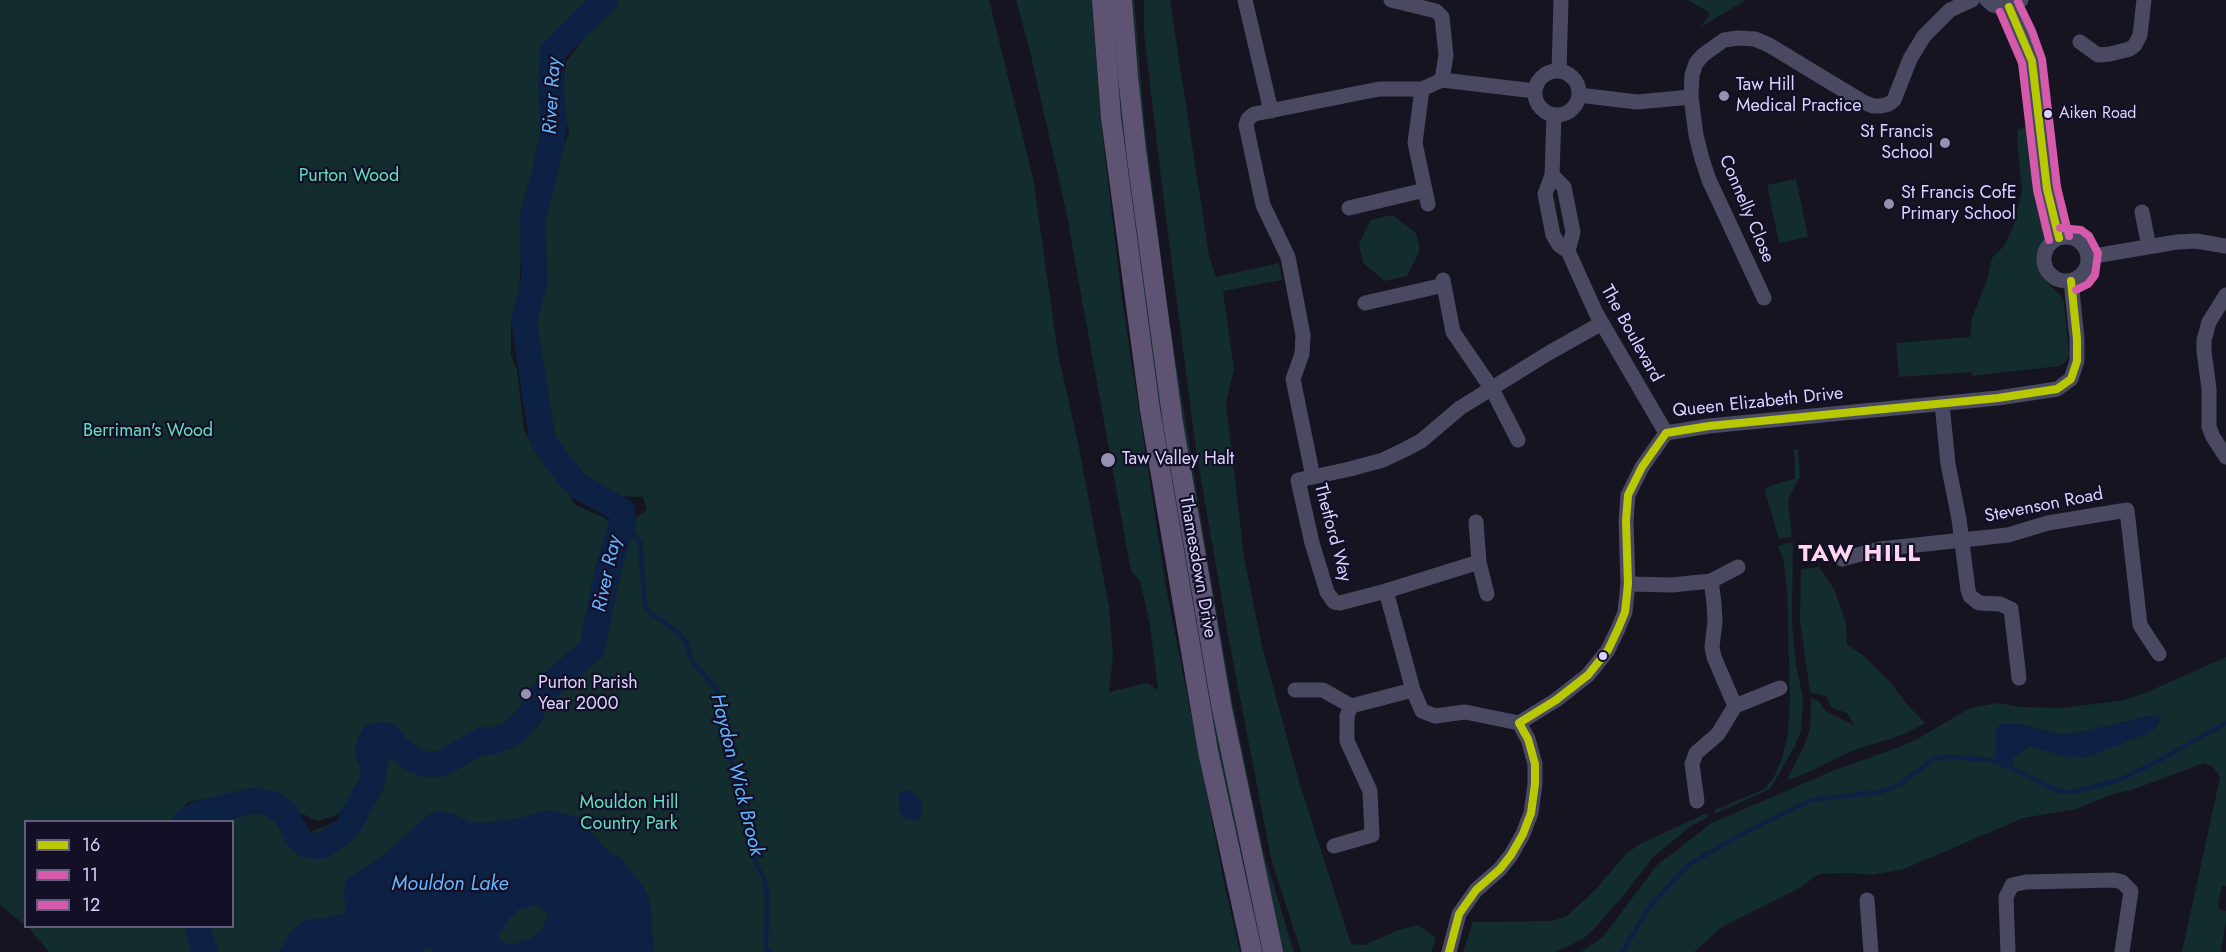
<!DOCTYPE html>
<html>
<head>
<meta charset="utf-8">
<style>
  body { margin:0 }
  #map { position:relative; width:2226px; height:952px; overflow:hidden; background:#161421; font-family:Jost,sans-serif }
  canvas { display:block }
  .legend { position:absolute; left:24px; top:820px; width:210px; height:108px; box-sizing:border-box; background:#130f26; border:2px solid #625e7d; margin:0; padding:8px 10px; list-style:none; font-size:18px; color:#d9d4ff }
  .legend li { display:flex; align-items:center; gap:12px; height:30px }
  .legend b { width:30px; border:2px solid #625e7d }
</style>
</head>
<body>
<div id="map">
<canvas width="2226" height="952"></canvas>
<ul class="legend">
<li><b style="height:8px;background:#b8c904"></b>16</li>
<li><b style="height:8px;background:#d55aab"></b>11</li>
<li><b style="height:8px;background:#d55aab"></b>12</li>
</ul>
</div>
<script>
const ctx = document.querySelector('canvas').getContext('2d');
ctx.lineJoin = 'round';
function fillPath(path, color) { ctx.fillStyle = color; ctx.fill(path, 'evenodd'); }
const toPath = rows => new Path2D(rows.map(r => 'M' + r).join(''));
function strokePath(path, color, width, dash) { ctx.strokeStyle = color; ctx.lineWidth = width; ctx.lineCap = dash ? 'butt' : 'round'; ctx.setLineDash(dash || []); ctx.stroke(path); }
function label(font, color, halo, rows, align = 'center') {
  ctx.font = font + ' Jost,sans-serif'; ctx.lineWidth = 4.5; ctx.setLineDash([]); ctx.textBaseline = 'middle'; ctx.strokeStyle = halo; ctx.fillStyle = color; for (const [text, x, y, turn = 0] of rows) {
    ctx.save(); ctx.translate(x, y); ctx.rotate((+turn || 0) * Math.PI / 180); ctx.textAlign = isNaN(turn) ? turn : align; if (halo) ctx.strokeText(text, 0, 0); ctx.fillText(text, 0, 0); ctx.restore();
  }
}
fillPath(toPath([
  [0,0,600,0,591,15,575,24,552,45,542,62,539,79,539,101,548,138,522,210,519,301,511,324,511,355,517,370,524,430,533,447,567,488,575,505,605,518,613,525,613,537,596,580,595,617,590,650,578,665,560,676,540,693,534,700,524,721,510,732,459,740,439,757,415,759,407,757,403,744,388,732,379,730,362,735,358,738,356,748,364,762,364,748,371,741,379,736,394,758,406,763,441,759,473,743,498,741,510,737,526,723,555,687,584,666,599,644,601,601,631,520,647,510,643,497,613,496,583,476,556,438,531,320,539,271,541,223,551,178,569,132,561,91,563,66,613,0,989,0,1033,178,1058,354,1078,443,1109,606,1113,656,1109,692,1147,683,1158,690,1150,625,1140,581,1131,571,1066,211,1029,47,1016,0,1092,0,1101,122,1122,299,1166,587,1224,882,1240,952,49,952,28,927,232,926,232,822,181,821,190,812,247,803,266,804,282,815,302,836,334,822,354,809,360,797,335,816,318,821,300,813,277,794,251,792,188,802,181,810,175,821,26,822,25,925,0,905],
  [1109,0,1115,0,1265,952,1260,952,1212,723,1172,497,1123,155],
  [1131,0,1134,0,1145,127,1167,306,1207,555,1231,695,1263,850,1294,952,1281,952,1245,787,1175,384,1144,157],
  [1144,0,1170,0,1209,256,1216,277,1279,263,1282,280,1223,291,1234,369,1226,403,1244,557,1262,646,1300,785,1351,944,1365,945,1401,929,1418,925,1436,938,1431,952,1301,952,1271,858,1228,635,1196,450,1163,194,1144,34],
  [1688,0,1746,0,1701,27,1710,13],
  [2028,125,2048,220,2042,246,2041,270,2043,278,2061,296,2064,303,2069,355,2066,362,2059,366,1973,376,1972,372,1899,377,1896,343,1970,337,1972,318,1987,280,1992,258,2004,246,2014,225,2022,190,2017,143,2018,130],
  [1796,179,1808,237,1779,243,1767,185],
  [1392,215,1416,233,1420,251,1407,276,1385,281,1363,263,1359,244,1370,220],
  [1794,449,1798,449,1800,477,1788,500,1792,537,1779,539,1765,491,1767,487,1795,478],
  [1793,542,1792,622,1795,659,1803,699,1801,731,1795,746,1770,789,1715,814,1715,810,1764,789,1774,777,1782,759,1788,733,1790,702,1787,588,1783,558,1778,546],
  [1819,567,1834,589,1846,623,1847,644,1864,656,1892,684,1906,703,1925,723,1905,734,1852,751,1800,776,1787,780,1804,746,1810,729,1811,698,1818,701,1827,712,1855,726,1847,713,1832,708,1826,696,1810,692,1800,621,1801,569],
  [2226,657,2226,886,2222,886,2218,906,2220,910,2226,911,2226,920,2221,952,2182,952,2220,777,2213,767,2204,763,2132,790,2113,794,2076,809,2023,818,1904,869,1872,875,1848,873,1819,874,1798,889,1722,927,1694,952,1581,952,1603,937,1657,865,1712,823,1832,771,1902,746,1919,738,1970,708,1998,703,2022,707,2063,708,2125,700,2145,693],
  [2149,716,2043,750,2031,746,2013,756,2012,767,1996,761,1996,731,2022,724,2053,733,2077,733],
  [1707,813,1708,817,1691,826,1653,857,1624,895,1593,930,1583,939,1556,952,1463,952,1473,922,1552,921,1567,916,1595,890,1626,854,1640,844]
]), '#132c2d');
fillPath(toPath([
  [2149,716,2162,717,2157,727,2149,733,2087,757,2061,756,2031,746,2013,756,2012,768,1996,761,1996,730,2000,724,2022,724,2053,733,2077,733],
  [909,790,920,798,923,809,918,821,904,818,900,811,898,798,901,791],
  [550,810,581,818,602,845,611,854,620,857,644,888,650,901,654,952,436,952,429,947,425,948,423,952,279,952,290,932,304,921,314,918,319,919,343,914,347,906,343,894,346,880,380,858,428,815,439,811,455,814,469,822,479,823,521,818],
  [535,905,540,906,548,915,541,931,532,938,511,945,501,941,498,936,509,918,518,910]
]), '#0d2144');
strokePath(toPath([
  [623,521,640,543,645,605,649,611,677,632,687,643,689,654,692,660,717,690,738,794,750,832,756,864,764,879,767,893,766,948,771,952],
  [1622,952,1651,905,1688,865,1742,834,1811,800,1881,792,1901,784,1933,759,1950,757,1991,760,2012,768,2052,788,2063,792,2073,792,2117,781,2160,760,2226,723]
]), '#0d2144', 4.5);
strokePath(toPath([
  [186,822,196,815,250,801,260,801,272,804,285,813,299,839,307,845,318,846,325,844,343,832,348,826,372,782,375,763,370,758,368,748,374,736,382,735,388,736,396,747,415,760,427,765,441,764,483,740,490,742,512,734,529,717,537,700,548,687,592,649,607,574,623,521,622,511,577,485,557,461,542,438,524,321,534,282,533,215,545,172,554,127,551,88,553,51,605,0],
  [198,926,198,930,205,952]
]), '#0d2144', 26);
strokePath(toPath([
  [1245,0,1271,111],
  [1391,0,1436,11,1442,17,1446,55,1442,80],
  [1987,0,1993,5,2004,8,2015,5,2021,0],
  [2009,7,2023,36,2032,61,2047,189,2059,238],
  [2080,42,2098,55,2110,54,2130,49,2135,45,2140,35,2144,0],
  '1535 93a22 22 0 1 1 44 0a22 22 0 1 1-44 0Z',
  [1559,71,1561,0],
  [1422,89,1415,143,1428,204],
  [1579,95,1637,102,1691,97],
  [1554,115,1552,175,1545,194,1553,235,1559,245,1568,251,1596,313,1666,433],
  [1552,175,1564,187,1573,232,1568,251],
  [1349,208,1425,190],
  [2142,212,2149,247],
  '2044 259a22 22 0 1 1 44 0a22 22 0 1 1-44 0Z',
  [2088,257,2177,242,2196,241,2226,246],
  [1443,280,1453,332,1492,389,1518,440],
  [2226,295,2209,322,2204,340,2204,351,2209,389,2209,427,2213,437,2226,457],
  [1764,298,1709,180,1702,159,1696,135,1691,97,1692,75,1696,63,1703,55,1724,40,1738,38,1755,39,1769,45,1863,102,1873,106,1881,106,1889,104,1894,100,1910,59,1924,36,1950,10,1972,0],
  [1365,303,1444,285],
  [1942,404,1948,464,1959,519,1968,590,1970,596,1979,603,2000,604,2011,609,2019,678],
  [1313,477,1350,469,1383,460,1404,450,1421,441,1460,408,1547,354,1602,323],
  [1476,522,1479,562,1487,594],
  [1842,559,1880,549,2008,535,2048,523,2127,510,2140,625,2159,654],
  [1628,584,1672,585,1711,581],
  [1386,591,1479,562],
  [1295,690,1323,690,1351,706],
  [1735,706,1714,657,1712,647,1715,622,1714,603,1711,581,1738,567],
  [1519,723,1465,712,1435,716,1422,711,1413,690,1386,591,1340,603,1334,602,1327,592,1312,543,1298,480,1313,477,1293,379,1302,354,1303,335,1288,257,1263,205,1246,125,1248,119,1254,114,1379,89,1422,89,1442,80,1535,91],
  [1697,801,1692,764,1696,753,1718,734,1735,706,1780,688],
  [1334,846,1372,835,1370,791,1347,741,1347,716,1351,706,1413,690],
  [1867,900,1871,952],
  [1449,952,1459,914,1476,890,1500,869,1511,855,1523,834,1531,813,1535,784,1535,764,1528,739,1519,723,1556,700,1588,675,1608,650,1618,629,1625,612,1628,584,1626,521,1628,495,1642,467,1666,433,1709,426,1998,398,2057,389,2071,379,2077,361,2077,339,2071,281],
  [2008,952,2006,897,2012,885,2026,882,2114,880,2122,882,2131,891,2122,952]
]), '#4a4962', 15);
strokePath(toPath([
  [1102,0,1111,118,1150,410,1208,751,1252,952],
  [1122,0,1128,76,1136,150,1173,423,1222,709,1273,952]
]), '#5e5373', 20);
strokePath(toPath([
  [2009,7,2032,61,2047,189,2059,238],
  [1449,952,1459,914,1476,890,1500,869,1511,855,1523,834,1531,813,1535,784,1535,764,1528,739,1519,723,1556,700,1588,675,1608,650,1618,629,1625,612,1628,584,1626,521,1628,495,1642,467,1666,433,1709,426,1998,398,2057,389,2071,379,2077,361,2077,339,2071,281]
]), '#b8c904', 8);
strokePath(toPath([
  [2000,12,2022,63,2037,190,2049,240]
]), '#d55aab', 8);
strokePath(toPath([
  [2018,2,2032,31,2042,59,2057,187,2069,236],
  [2060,228,2081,230,2089,236,2098,253,2095,275,2088,284,2076,290]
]), '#d55aab', 8);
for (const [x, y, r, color] of [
  [1724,96,6,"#9591b1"],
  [2048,114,5,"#d9d4ff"],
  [1945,143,6,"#9591b1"],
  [1889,204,6,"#9591b1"],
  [1108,460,8,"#9591b1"],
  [1603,656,5,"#d9d4ff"],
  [526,694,6,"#9591b1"]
]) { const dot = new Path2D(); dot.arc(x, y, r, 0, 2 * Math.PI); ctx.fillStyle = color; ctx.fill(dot); strokePath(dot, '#130f26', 2); }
label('16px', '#d9d4ff', '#130f26', [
  ["Aiken Road",2059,114]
], 'left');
label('18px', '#d9d4ff', '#130f26', [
  ["Taw Hill",1736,86],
  ["Medical Practice",1736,107],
  ["St Francis",1933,133,"right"],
  ["School",1933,154,"right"],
  ["St Francis CofE",1901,194],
  ["Primary School",1901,215],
  ["Taw Valley Halt",1122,460],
  ["Purton Parish",538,684],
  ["Year 2000",538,705]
], 'left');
label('18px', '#5fe0c0', '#130f26', [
  ["Purton Wood",349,177],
  ["Berriman's Wood",148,432],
  ["Mouldon Hill",629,804],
  ["Country Park",629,825]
]);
label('18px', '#d9d4ff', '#130f26', [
  ["Connelly Close",1746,209,67],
  ["The Boulevard",1631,334,61],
  ["Queen Elizabeth Drive",1758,403,-6],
  ["Stevenson Road",2044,506,-11],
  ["Thetford Way",1332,533,75],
  ["Thamesdown Drive",1197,567,80]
]);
label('italic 20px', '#62b6ff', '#130f26', [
  ["River Ray",553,96,-87],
  ["River Ray",608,574,-78],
  ["Haydon Wick Brook",736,775,76],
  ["Mouldon Lake",450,885]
]);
ctx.letterSpacing = '1.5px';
label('bold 24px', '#ffd6f0', '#130f26', [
  ["TAW HILL",1860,555]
]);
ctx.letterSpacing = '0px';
</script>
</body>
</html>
